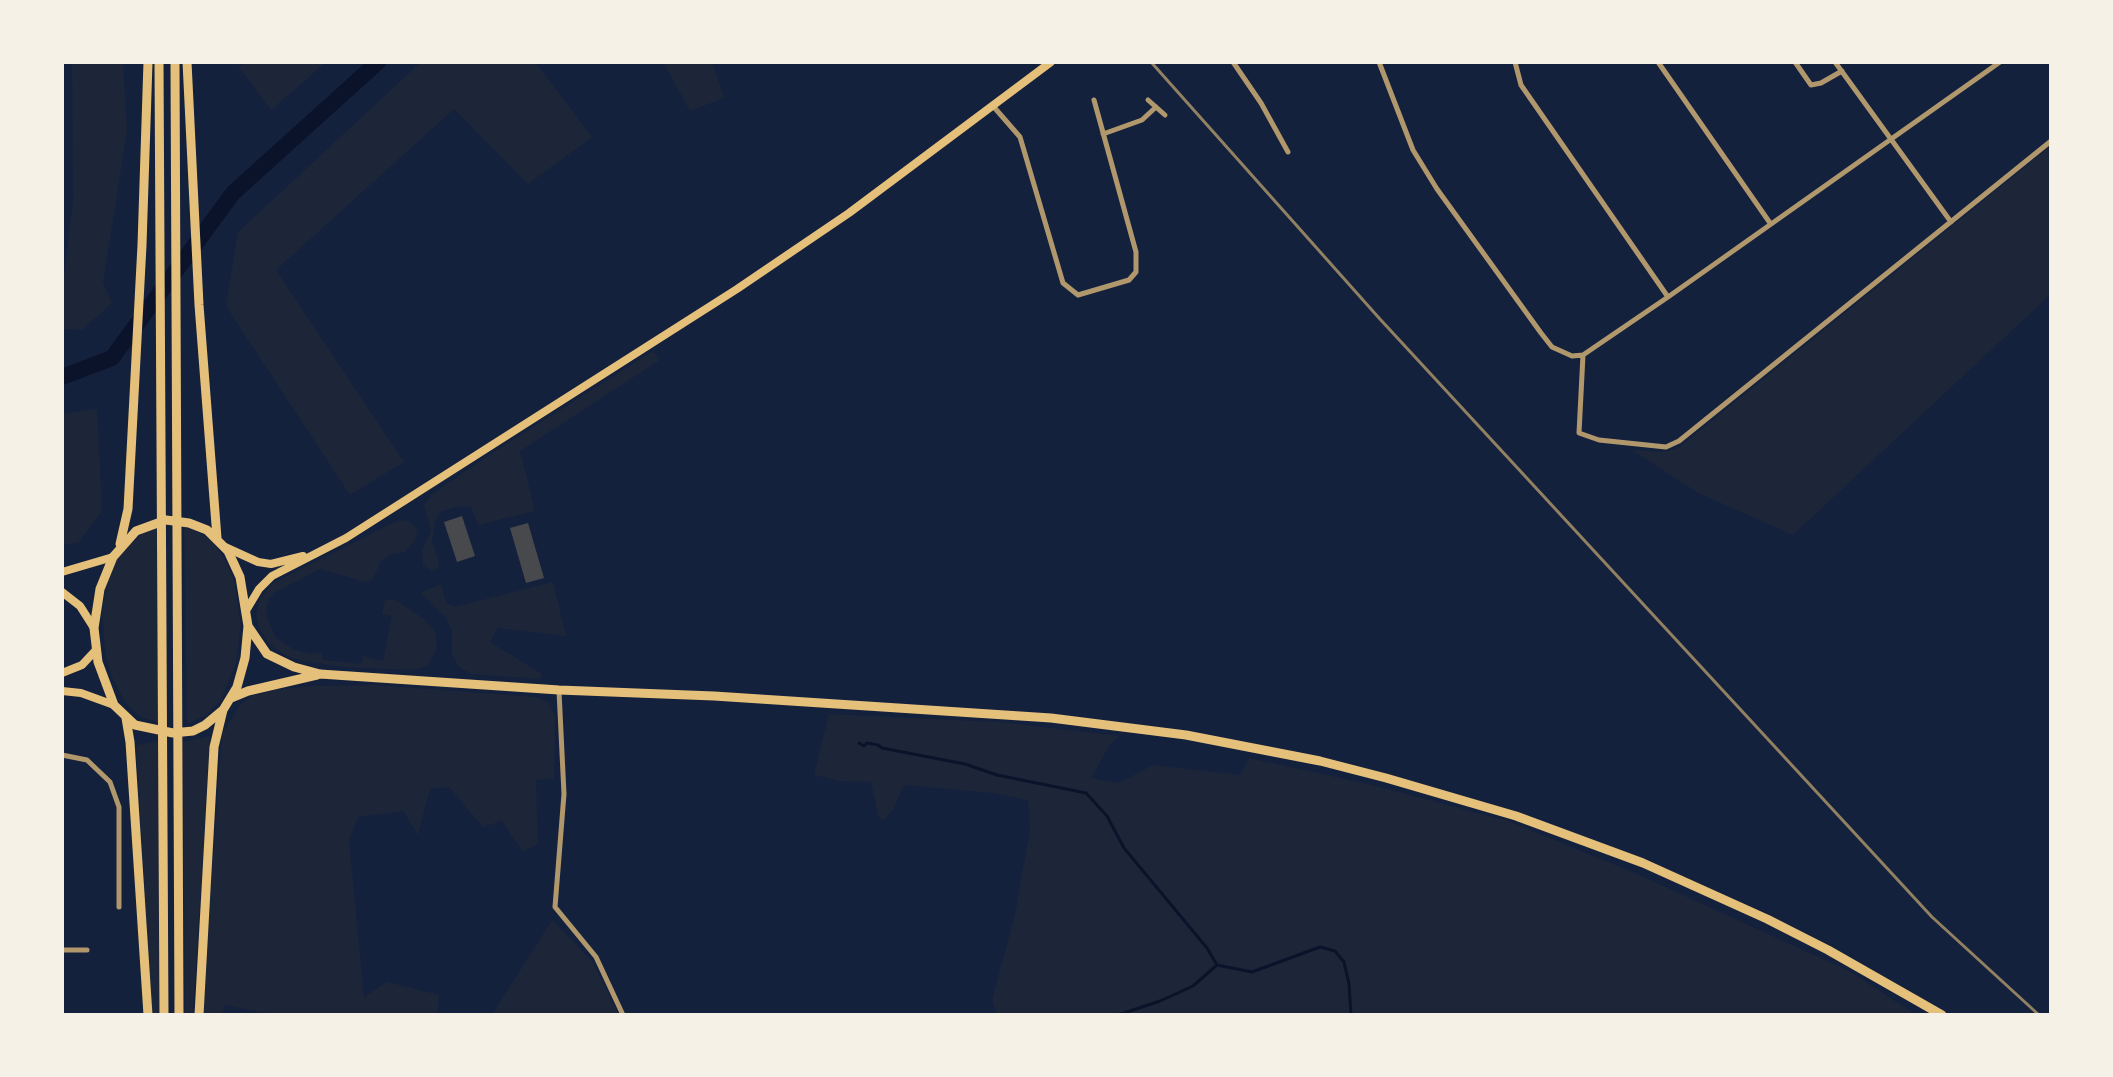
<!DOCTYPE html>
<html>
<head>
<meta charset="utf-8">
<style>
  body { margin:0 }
  #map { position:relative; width:2113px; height:1077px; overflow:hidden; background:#14213d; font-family:Roboto,sans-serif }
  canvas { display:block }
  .frame { position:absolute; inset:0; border:64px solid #f6f1e7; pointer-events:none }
</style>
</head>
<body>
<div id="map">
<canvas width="2113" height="1077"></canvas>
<div class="frame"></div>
</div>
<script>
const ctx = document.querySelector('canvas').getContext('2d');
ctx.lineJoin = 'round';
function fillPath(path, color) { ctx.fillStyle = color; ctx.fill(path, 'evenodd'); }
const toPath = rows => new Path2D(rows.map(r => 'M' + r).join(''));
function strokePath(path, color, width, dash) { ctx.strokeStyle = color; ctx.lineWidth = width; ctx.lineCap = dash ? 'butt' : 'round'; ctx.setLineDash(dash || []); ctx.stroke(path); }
fillPath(toPath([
  [72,62,123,62,127,132,103,282,112,303,82,330,62,329,62,293,73,200],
  [252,62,326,62,271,110,238,66],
  [421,62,535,62,592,137,528,184,454,109,276,270,404,462,350,495,226,306,238,232],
  [663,62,712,62,724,98,690,111],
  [2051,146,2051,294,1793,535,1698,493,1632,450,1664,452,1678,448],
  [653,351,660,360,520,451,535,511,478,525,471,507,462,506,441,511,435,521,432,541,440,566,432,572,423,565,422,551,431,531,424,505,431,495,492,453],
  [97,409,102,511,79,542,62,545,62,414],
  [404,520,411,522,417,529,416,539,405,552,391,554,381,561,373,579,365,582,320,569,274,593,268,601,266,614,275,637,295,650,311,654,322,652,323,660,361,664,363,656,383,661,392,616,382,614,385,600,396,600,424,619,435,631,437,649,427,666,412,670,343,667,300,660,287,656,269,644,259,628,256,615,260,598,273,583,395,522],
  [184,527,194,530,211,540,226,561,234,580,241,625,236,663,221,700,207,715,187,724],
  [157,528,159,723,139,716,125,702,111,675,105,652,102,610,108,578,120,554,143,533],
  [553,582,566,636,498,628,490,642,542,674,540,679,471,674,458,666,452,654,452,631,447,619,420,593,441,584,446,602,454,607],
  [376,685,535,697,548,702,555,717,554,778,536,780,538,844,523,852,502,821,483,827,449,787,430,789,418,835,403,811,358,817,349,840,364,997,387,982,439,995,437,1015,276,1015,224,1005,223,1015,202,1015,222,734,239,706,251,696,274,690,311,686],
  [829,714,999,722,1119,736,1109,746,1091,778,1119,783,1153,765,1240,775,1249,758,1368,784,1508,821,1637,874,1851,972,1916,1015,997,1015,992,1000,1015,915,1030,829,1028,800,993,793,904,785,893,810,883,821,878,816,871,782,841,781,814,775],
  [210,736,193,1015,185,1015,183,742],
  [160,741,160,1015,152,1015,136,745],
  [552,920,592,961,619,1015,492,1015]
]), '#1d2539');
strokePath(toPath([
  [859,743,864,746,867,743,878,745,882,748,965,764,997,775,1086,793,1107,816,1124,848,1207,948,1217,965],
  [1118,1015,1160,1001,1193,986,1217,965,1252,972,1320,947,1335,951,1344,962,1349,984,1351,1015]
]), '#0b132b', 3);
strokePath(toPath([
  [62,377,112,358,233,193,378,62]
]), '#0b132b', 16);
fillPath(toPath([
  [462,516,475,556,457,562,444,522],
  [528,523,544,578,526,583,510,528]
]), '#48494c');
strokePath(toPath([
  [1233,62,1261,103,1288,152],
  [1379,62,1413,150,1437,189,1541,333,1552,347,1572,356,1583,355,1668,297,2000,62],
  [1515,62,1521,85,1668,297],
  [1658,62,1770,223],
  [1795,62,1811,85,1821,83,1842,71],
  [1835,62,1951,222],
  [1148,100,1165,115],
  [993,106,1020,137,1063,283,1078,295,1129,280,1136,272,1136,252,1094,100],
  [1103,134,1142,120,1156,107],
  [1583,355,1579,433,1599,440,1666,447,1679,441,2051,141],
  [559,691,564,794,555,907,596,957,623,1015],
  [62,755,87,760,110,782,119,807,119,907],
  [62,950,87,950]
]), '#b1986c', 5);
strokePath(toPath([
  [225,547,258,562,271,564,303,556],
  [62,572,113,557],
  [62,592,80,606,94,628],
  [247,609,259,589,272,576,346,538,737,289,849,213,1051,62],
  [62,673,82,665,96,650],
  [62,691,81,693,114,705]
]), '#e5c07b', 8);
strokePath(toPath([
  [159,62,164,1015],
  [175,62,179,1015],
  [187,62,199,305,217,538],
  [166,520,189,523,207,530,228,551,240,577,248,626,245,658,237,687,223,710,205,725,193,731,173,733,135,725,114,705,98,662,94,628,100,589,113,557,136,531,166,520],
  [120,544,128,509,142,245,148,62],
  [248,626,267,654,294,667,320,674,559,690,714,696,1051,718,1186,735,1320,761,1386,778,1516,816,1643,863,1767,919,1828,950,1942,1015],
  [231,698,248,691,317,675],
  [126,718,130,742,148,1015],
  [199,1015,214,747,223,710]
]), '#e5c07b', 9);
strokePath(toPath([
  [1151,62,1379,318,1932,917,2039,1015]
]), '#918062', 3);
</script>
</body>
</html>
